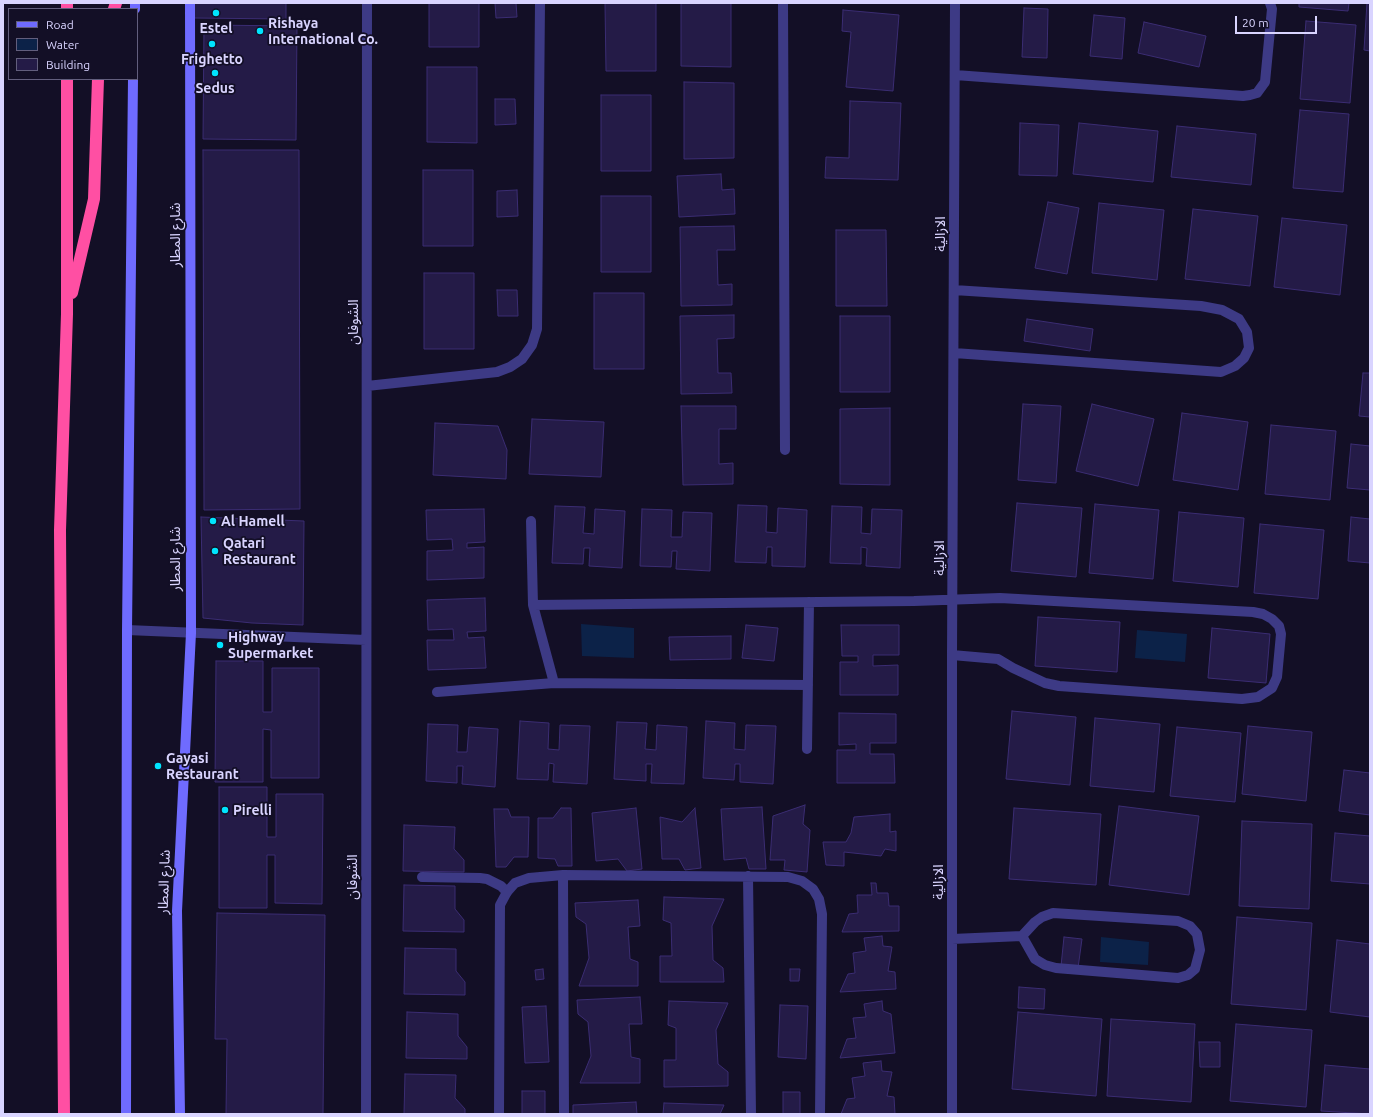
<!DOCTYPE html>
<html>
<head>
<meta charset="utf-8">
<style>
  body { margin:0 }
  #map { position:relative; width:1373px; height:1117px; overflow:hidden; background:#130f26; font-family:Ubuntu,sans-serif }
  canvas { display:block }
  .frame { position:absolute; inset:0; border:4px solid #d9d4ff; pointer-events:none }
  .legend { position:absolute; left:8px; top:8px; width:130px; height:72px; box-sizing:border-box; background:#130f26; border:1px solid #625e7d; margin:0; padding:5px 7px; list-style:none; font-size:12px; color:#d9d4ff }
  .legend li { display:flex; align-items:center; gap:8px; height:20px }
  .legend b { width:20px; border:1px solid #625e7d }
  .scale { position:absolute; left:1235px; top:16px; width:82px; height:18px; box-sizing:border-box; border:2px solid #d9d4ff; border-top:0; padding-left:5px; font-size:12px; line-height:14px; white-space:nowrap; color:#d9d4ff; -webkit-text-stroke:3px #130f26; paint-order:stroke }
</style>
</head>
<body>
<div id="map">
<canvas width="1373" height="1117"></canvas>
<div class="frame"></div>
<ul class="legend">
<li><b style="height:5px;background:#6f6bff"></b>Road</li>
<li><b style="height:11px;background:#0c2248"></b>Water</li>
<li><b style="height:11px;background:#241b47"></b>Building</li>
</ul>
<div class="scale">20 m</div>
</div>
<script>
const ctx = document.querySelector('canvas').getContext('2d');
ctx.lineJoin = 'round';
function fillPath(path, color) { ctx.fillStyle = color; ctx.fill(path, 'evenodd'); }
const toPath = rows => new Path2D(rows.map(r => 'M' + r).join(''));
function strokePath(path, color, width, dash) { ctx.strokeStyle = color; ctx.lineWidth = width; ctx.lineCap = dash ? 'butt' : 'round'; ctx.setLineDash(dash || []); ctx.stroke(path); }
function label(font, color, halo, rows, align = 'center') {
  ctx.font = font + ' Ubuntu,"Noto Sans Arabic",sans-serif'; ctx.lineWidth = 3.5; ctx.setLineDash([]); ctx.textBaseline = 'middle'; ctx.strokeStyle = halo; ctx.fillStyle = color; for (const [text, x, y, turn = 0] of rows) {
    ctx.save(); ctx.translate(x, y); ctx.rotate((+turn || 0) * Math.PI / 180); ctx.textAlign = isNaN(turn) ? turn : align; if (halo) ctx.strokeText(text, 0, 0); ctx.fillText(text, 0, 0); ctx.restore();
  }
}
fillPath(toPath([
  [581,624,634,628,634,658,582,656],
  [1137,630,1187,634,1185,662,1135,658],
  [1101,937,1149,942,1148,965,1100,962]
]), '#0c2248');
const building = toPath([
  [194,3,286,3,286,19,193,18,194,3],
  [429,3,479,3,479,47,429,47,429,3],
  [495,3,516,3,517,17,496,18,495,3],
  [605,3,656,3,656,71,606,71,605,3],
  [681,3,731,3,731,67,681,66,681,3],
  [1299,3,1349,3,1348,11,1299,7,1299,3],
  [1367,3,1370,3,1370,51,1364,50,1367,3],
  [1024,8,1048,9,1047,58,1022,57,1024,8],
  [843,10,899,15,893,91,846,87,851,32,842,31,843,10],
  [1094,15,1125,18,1122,59,1090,56,1094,15],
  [1306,21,1356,25,1350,103,1300,99,1306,21],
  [1144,22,1206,36,1199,67,1138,53,1144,22],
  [204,25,297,26,296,140,203,139,204,25],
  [427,67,477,67,477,143,427,142,427,67],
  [684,82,734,83,734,158,684,159,684,82],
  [601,95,651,95,651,171,601,171,601,95],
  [495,99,515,99,516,124,495,125,495,99],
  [850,101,901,103,898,180,825,178,826,157,849,158,850,101],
  [1300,110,1349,114,1343,192,1293,188,1300,110],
  [1020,123,1059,125,1057,176,1019,175,1020,123],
  [1079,123,1158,131,1153,182,1073,174,1079,123],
  [1177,126,1256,134,1251,185,1171,177,1177,126],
  [203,150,299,150,300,509,204,510,203,150],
  [423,170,473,170,473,246,423,246,423,170],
  [721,174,722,190,734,189,735,214,679,217,677,176,721,174],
  [517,190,518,216,497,217,497,191,517,190],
  [601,196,651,196,651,272,601,272,601,196],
  [1048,202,1079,208,1067,274,1035,268,1048,202],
  [1099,203,1164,210,1157,280,1092,273,1099,203],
  [1193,209,1258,216,1250,286,1185,279,1193,209],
  [1282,218,1347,225,1340,295,1274,287,1282,218],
  [734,226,735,250,717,250,718,285,732,284,732,305,681,306,680,227,734,226],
  [836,230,886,230,887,306,836,306,836,230],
  [424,273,474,273,474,349,424,349,424,273],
  [497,290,517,290,518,316,498,316,497,290],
  [594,293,644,293,644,369,594,369,594,293],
  [734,315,734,338,717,339,718,373,731,373,732,393,681,394,680,316,734,315],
  [840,316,890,316,890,392,840,392,840,316],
  [1027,319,1093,329,1090,351,1024,341,1027,319],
  [1363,373,1370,373,1370,417,1359,416,1363,373],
  [1023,404,1061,406,1056,483,1018,480,1023,404],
  [1092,404,1154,419,1138,486,1076,471,1092,404],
  [681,406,736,406,736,429,719,429,719,464,733,463,733,484,683,485,681,406],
  [890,408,890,485,840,484,840,409,890,408],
  [1182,413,1248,422,1238,490,1173,480,1182,413],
  [532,419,604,422,601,477,529,474,532,419],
  [435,423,498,426,507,450,506,479,433,475,435,423],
  [1271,425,1336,431,1330,500,1265,494,1271,425],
  [1351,444,1370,446,1370,490,1347,488,1351,444],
  [1017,503,1082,508,1076,577,1011,571,1017,503],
  [1095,504,1159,510,1153,579,1089,573,1095,504],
  [738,505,767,506,766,532,777,533,778,508,807,510,805,567,772,566,772,547,767,547,766,563,735,562,738,505],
  [555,506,585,507,583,533,594,534,595,509,625,511,622,568,589,566,590,548,584,548,583,564,552,563,555,506],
  [832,506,862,507,861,533,871,534,872,509,902,510,900,568,866,566,867,548,861,547,861,564,830,563,832,506],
  [484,509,485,542,467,543,467,548,484,547,484,578,427,580,427,551,453,550,452,539,427,540,426,510,484,509],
  [642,509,672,510,671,537,682,537,683,512,712,513,710,571,676,569,677,551,672,551,671,567,640,566,642,509],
  [1179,512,1244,518,1238,587,1173,581,1179,512],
  [201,517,304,521,303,625,252,623,203,618,201,517],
  [1351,517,1370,519,1370,563,1348,561,1351,517],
  [1260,524,1324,530,1318,599,1254,593,1260,524],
  [485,598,486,631,467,632,468,638,484,637,486,668,428,670,427,640,454,640,453,629,428,630,427,600,485,598],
  [1038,617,1120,622,1117,672,1035,666,1038,617],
  [746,625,778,628,774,661,742,658,746,625],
  [841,625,899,625,899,655,873,655,873,666,898,665,898,695,840,695,840,662,858,662,858,656,842,656,841,625],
  [1212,628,1270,634,1266,683,1208,678,1212,628],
  [731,636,731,659,670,660,669,637,731,636],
  [216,661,263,661,263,712,272,712,272,668,319,668,319,778,271,778,271,730,263,729,263,782,215,782,216,661],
  [1012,711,1076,717,1070,785,1006,779,1012,711],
  [839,713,896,714,896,743,870,743,870,754,894,754,895,783,837,783,837,750,856,750,856,744,839,745,839,713],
  [1095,718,1160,724,1154,792,1090,786,1095,718],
  [520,721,549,723,548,749,559,750,560,725,590,726,587,784,553,782,554,764,549,763,548,780,517,779,520,721],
  [706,721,735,723,734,749,745,750,746,725,776,726,773,784,740,782,740,764,735,764,734,780,703,778,706,721],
  [617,722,647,723,645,749,656,750,657,725,687,727,684,784,651,783,652,764,646,764,646,781,614,779,617,722],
  [428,724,458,725,457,752,467,752,469,727,498,729,495,787,462,784,463,766,457,766,457,783,426,781,428,724],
  [1248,726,1312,732,1306,801,1242,794,1248,726],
  [1177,727,1241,733,1235,802,1170,796,1177,727],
  [1344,770,1370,773,1370,815,1339,811,1344,770],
  [219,787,267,787,267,837,276,837,276,794,323,794,322,904,275,903,275,855,267,855,267,908,219,908,219,787],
  [805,805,803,824,810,830,807,872,784,870,785,860,770,860,773,816,805,805],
  [1119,806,1199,816,1189,895,1109,885,1119,806],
  [762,807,766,869,749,869,746,858,724,860,721,809,762,807],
  [561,808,571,808,572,866,558,866,555,859,538,858,538,818,553,818,561,808],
  [636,808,642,869,627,871,618,859,596,861,592,813,636,808],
  [695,808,701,868,685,870,679,859,662,859,660,817,682,822,695,808],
  [1014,808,1101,814,1096,885,1009,879,1014,808],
  [494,809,508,809,511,817,529,817,528,857,514,857,506,867,496,867,494,809],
  [890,814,890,832,896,831,896,851,885,849,881,856,844,852,844,866,826,865,823,842,846,842,851,833,854,817,890,814],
  [1242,821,1312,824,1309,909,1239,906,1242,821],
  [404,825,455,827,454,849,464,860,464,872,403,871,404,825],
  [1335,833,1370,836,1370,884,1331,881,1335,833],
  [871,883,876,883,877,893,888,893,889,906,899,906,899,931,842,932,849,914,858,913,857,895,872,895,871,883],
  [404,885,455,886,455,909,464,920,464,932,403,931,404,885],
  [664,897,724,899,712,926,713,960,723,968,724,982,660,982,660,956,672,956,671,923,663,920,664,897],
  [638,900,640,926,628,927,630,959,638,962,638,986,579,986,589,958,586,924,576,917,575,903,638,900],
  [217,913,325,915,323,1114,226,1114,227,1039,215,1039,217,913],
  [1237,917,1312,923,1306,1010,1231,1004,1237,917],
  [882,936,883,946,892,947,888,971,895,972,896,989,840,992,848,974,855,973,853,953,866,951,864,938,882,936],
  [1064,937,1082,939,1078,968,1061,966,1064,937],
  [1337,940,1370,944,1370,1017,1330,1012,1337,940],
  [405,948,456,949,456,971,465,982,465,995,404,994,405,948],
  [543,969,544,979,536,980,535,970,543,969],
  [790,969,800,969,799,981,790,981,790,969],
  [1019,987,1045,989,1044,1009,1018,1008,1019,987],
  [640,997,642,1024,629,1024,631,1057,640,1059,640,1083,580,1083,591,1056,588,1022,578,1014,577,1000,640,997],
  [669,1001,728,1003,716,1030,718,1064,728,1072,728,1086,664,1087,664,1060,676,1060,676,1028,668,1025,669,1001],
  [882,1001,883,1011,891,1014,895,1053,840,1058,847,1039,856,1038,853,1018,866,1017,864,1004,882,1001],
  [780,1005,808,1006,806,1059,778,1057,780,1005],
  [546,1006,549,1062,525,1063,522,1007,546,1006],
  [407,1012,458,1014,458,1036,467,1047,467,1059,406,1058,407,1012],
  [1018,1012,1102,1019,1096,1096,1012,1089,1018,1012],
  [1111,1019,1195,1024,1191,1102,1107,1096,1111,1019],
  [1236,1024,1312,1030,1306,1107,1230,1101,1236,1024],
  [1199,1042,1220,1042,1220,1067,1200,1067,1199,1042],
  [881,1061,882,1071,892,1072,887,1096,894,1097,895,1114,841,1114,847,1099,855,1098,852,1078,865,1076,863,1063,881,1061],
  [1325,1065,1370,1069,1370,1114,1321,1111,1325,1065],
  [405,1074,456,1075,455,1098,465,1109,465,1114,404,1114,405,1074],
  [522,1091,545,1091,545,1114,522,1114,522,1091],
  [783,1092,800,1092,800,1114,783,1114,783,1092],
  [636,1102,637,1114,573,1114,573,1105,636,1102],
  [664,1103,724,1105,720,1114,663,1114,664,1103]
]);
fillPath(building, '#241b47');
strokePath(building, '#3b2d73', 1);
strokePath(toPath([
  [422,877,480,878,487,879,501,886,507,892]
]), '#3d3a85', 10);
strokePath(toPath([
  [783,3,785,450],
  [955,75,1243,96,1250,95,1257,93,1265,82,1272,9,1270,3],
  [954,290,1201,306,1222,310,1239,319,1247,332,1249,348,1244,358,1235,366,1221,372,954,353],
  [367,386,497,372,510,367,522,359,532,345,537,329,540,3],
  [531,521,533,605,554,683],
  [533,605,914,601,1000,598,1253,612,1263,614,1272,619,1279,626,1281,634,1277,677,1272,688,1258,697,1242,699,1059,686,1045,683,1013,668,998,659,952,655],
  [127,630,366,640],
  [437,692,554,683,808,685],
  [807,749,809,602],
  [563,875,564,1114],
  [748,876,751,1114],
  [952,939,1022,936,1035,922,1042,917,1053,913,1178,921,1190,926,1197,934,1200,950,1195,969,1188,975,1178,978,1056,968,1045,965,1035,959,1022,936],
  [366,1114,367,3],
  [499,1114,500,905,507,892,515,883,529,878,563,875,788,877,802,881,813,889,819,899,822,914,820,1114],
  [952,1114,952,655,955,3]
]), '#3d3a85', 10);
strokePath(toPath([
  [135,9,135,3],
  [126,1114,127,630,133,79],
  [180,1114,177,911,191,633,190,3]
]), '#6f6bff', 10);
strokePath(toPath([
  [67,9,67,3],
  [114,9,116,3],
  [72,293,94,199,98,79],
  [64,1114,60,530,67,314,67,79]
]), '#ff4fa3', 12);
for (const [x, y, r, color] of [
  [216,13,4,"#00e5ff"],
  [260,31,4,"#00e5ff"],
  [212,44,4,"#00e5ff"],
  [215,73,4,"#00e5ff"],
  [213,521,4,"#00e5ff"],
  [215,551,4,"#00e5ff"],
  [220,645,4,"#00e5ff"],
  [158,766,4,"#00e5ff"],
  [225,810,4,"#00e5ff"]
]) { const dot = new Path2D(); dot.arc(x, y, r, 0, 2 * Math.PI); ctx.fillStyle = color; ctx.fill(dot); strokePath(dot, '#130f26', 1.5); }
label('bold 14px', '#d9d4ff', '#130f26', [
  ["Rishaya",268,23],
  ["International Co.",268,39],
  ["Estel",216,28,"center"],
  ["Frighetto",212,59,"center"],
  ["Sedus",215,88,"center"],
  ["Al Hamell",221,521],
  ["Qatari",223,543],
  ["Restaurant",223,559],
  ["Highway",228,637],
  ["Supermarket",228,653],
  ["Gayasi",166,758],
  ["Restaurant",166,774],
  ["Pirelli",233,810]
], 'left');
label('14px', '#d9d4ff', '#130f26', [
  ["الازالية",940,234,-90],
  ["شارع المطار",175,235,-90],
  ["الشوفان",353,322,-90],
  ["الازالية",939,558,-90],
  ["شارع المطار",175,559,-90],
  ["الشوفان",352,877,-90],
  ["شارع المطار",164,882,-88],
  ["الازالية",938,882,-90]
]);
</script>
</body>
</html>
